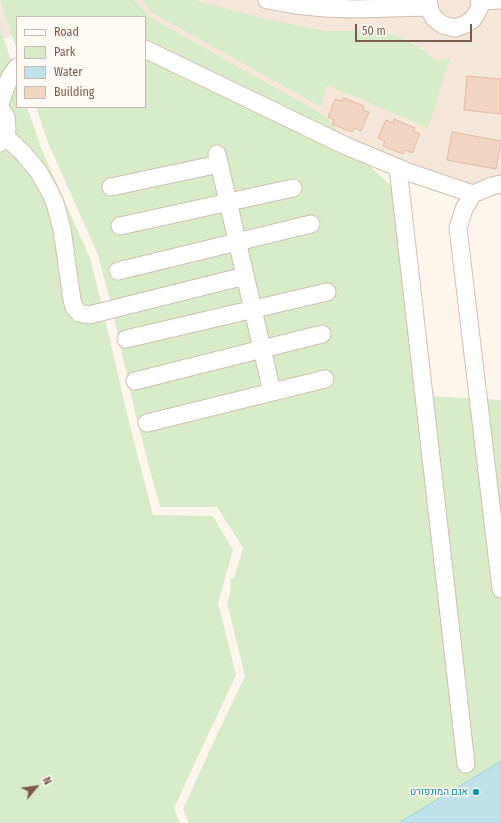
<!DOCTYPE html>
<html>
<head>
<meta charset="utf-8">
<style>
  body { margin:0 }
  #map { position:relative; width:501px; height:823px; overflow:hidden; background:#fdf6ec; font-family:"Fira Sans Condensed",sans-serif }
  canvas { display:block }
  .legend { position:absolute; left:16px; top:16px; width:130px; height:92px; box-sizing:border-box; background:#fffaf3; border:1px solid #cabbb1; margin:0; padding:5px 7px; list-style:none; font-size:12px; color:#7a5c4d }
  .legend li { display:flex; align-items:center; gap:8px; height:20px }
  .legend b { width:20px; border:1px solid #cabbb1 }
  .north { position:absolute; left:16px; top:767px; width:40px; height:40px; -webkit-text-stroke:3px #fffaf3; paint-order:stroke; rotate:61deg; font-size:11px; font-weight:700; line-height:16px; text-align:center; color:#7a5c4d }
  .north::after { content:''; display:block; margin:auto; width:14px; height:18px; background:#7a5c4d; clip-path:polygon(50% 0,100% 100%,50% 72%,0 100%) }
  .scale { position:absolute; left:355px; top:24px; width:117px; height:18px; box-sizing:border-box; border:2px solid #7a5c4d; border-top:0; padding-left:5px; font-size:12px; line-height:14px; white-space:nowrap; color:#7a5c4d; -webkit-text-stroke:3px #fffaf3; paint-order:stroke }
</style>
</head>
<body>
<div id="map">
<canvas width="501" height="823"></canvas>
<ul class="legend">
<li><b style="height:5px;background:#fff"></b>Road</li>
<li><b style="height:11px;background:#d8ecc9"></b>Park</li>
<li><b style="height:11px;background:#bfe3e8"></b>Water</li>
<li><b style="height:11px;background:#f3d5c3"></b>Building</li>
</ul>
<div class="north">N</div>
<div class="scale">50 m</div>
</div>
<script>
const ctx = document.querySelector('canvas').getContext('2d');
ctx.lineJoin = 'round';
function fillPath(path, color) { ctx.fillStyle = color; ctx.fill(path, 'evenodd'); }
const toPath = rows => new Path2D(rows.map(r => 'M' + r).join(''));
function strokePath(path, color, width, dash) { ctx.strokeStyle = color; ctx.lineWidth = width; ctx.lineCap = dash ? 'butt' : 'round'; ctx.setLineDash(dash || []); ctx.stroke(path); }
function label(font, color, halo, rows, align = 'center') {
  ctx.font = font + ' "Fira Sans Condensed",Heebo,sans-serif'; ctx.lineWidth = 3; ctx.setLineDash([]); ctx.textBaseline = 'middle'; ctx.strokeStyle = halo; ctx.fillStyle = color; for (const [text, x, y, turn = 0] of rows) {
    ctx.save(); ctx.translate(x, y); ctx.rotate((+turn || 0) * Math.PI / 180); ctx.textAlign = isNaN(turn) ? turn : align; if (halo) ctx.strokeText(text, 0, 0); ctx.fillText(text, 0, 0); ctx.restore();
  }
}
fillPath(toPath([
  [0,0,86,0,17,17,17,33,0,41],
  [93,0,501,0,501,196,474,191,417,174,145,28,145,17]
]), '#f5e8da');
fillPath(toPath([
  [0,0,134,0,151,18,324,115,361,158,397,191,426,396,501,400,501,823,189,823,183,809,215,739,245,676,227,603,231,590,230,579,234,578,243,548,217,507,160,507,137,421,111,304,98,255,49,145,36,107,145,107,145,17,17,17,17,50],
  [142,0,194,0,262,18,325,31,383,31,399,37,423,50,435,60,450,59,428,128,327,85,321,107,151,12],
  [0,28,17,78,17,107,27,107,41,148,90,258,102,306,129,422,153,515,213,516,233,550,218,603,236,675,174,808,180,823,0,823]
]), '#d8ecc9');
const water = toPath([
  [501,761,501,823,400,823,400,822,501,761]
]);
fillPath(water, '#bfe3e8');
strokePath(water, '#a5d3da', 1);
const building = toPath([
  [467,76,501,79,501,114,464,110,467,76],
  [344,98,364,106,363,110,369,112,361,131,354,128,352,132,332,124,334,120,328,117,335,99,342,101,344,98],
  [394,119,415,128,413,131,420,134,412,153,405,150,403,154,383,146,385,141,378,138,386,120,393,123,394,119],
  [452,132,501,141,496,169,447,160,452,132]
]);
fillPath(building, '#f3d5c3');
strokePath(building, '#e6bba3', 1);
const minor = toPath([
  [267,0,295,5,325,8,355,9,429,7],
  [428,0,430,11,434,18,443,25,455,28,466,24,473,19,479,9,480,0],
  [480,1,501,0],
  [145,49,346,146,411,173,473,194,492,186,501,184],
  [0,104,4,92,10,77,17,67],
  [0,108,6,117,7,129,5,136,0,143],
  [5,136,23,153,38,171,50,192,55,203,62,229,72,300,74,307,79,313,89,315,245,276],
  [217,154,272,392],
  [398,168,466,764],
  [111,187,219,164],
  [473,194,464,209,458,228,501,589],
  [120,226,293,188],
  [118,271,311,224],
  [126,339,327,292],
  [135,381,322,334],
  [147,423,325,379]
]);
strokePath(minor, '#d1beb0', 19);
strokePath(minor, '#fff', 17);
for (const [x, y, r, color] of [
  [476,792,4,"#0f9aa8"]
]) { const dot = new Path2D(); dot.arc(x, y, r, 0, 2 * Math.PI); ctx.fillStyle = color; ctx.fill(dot); strokePath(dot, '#fffaf3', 1.5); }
label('10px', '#0d838f', '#fffaf3', [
  ["אגם המונפורט",468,792]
], 'right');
</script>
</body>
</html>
